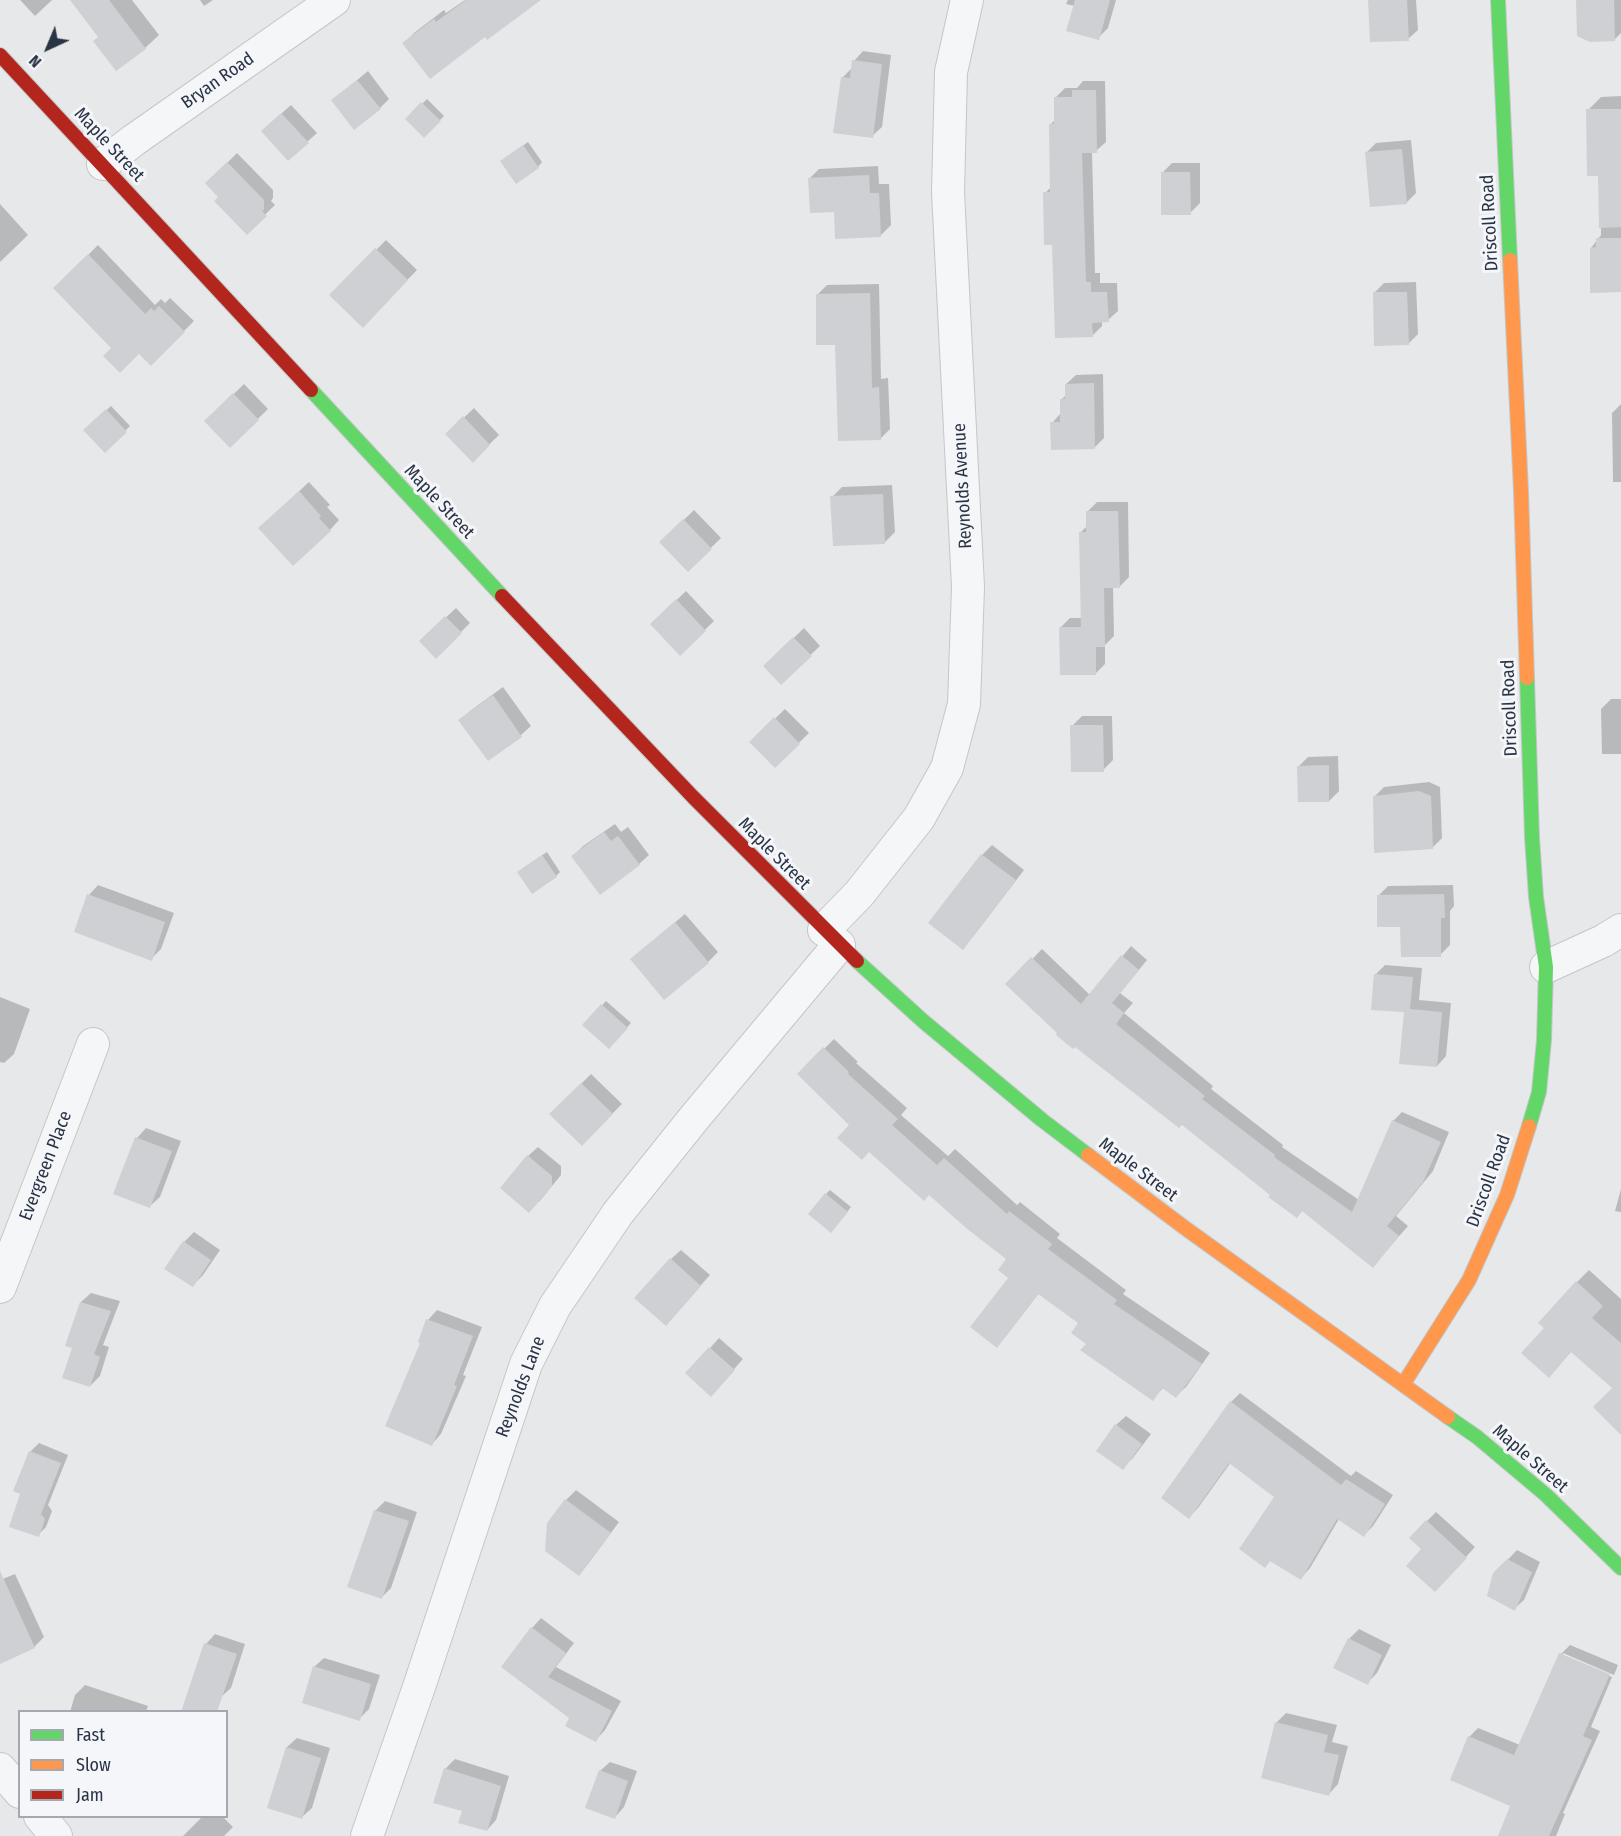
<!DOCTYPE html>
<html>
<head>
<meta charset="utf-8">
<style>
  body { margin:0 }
  #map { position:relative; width:1621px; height:1836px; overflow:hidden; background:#e6e8ea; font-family:"Fira Sans Condensed",sans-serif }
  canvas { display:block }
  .legend { position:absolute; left:18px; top:1710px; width:210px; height:108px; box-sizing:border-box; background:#f4f6f9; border:2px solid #a4a8b1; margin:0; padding:8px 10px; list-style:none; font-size:18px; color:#2b3445 }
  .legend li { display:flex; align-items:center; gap:12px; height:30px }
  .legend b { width:30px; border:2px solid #a4a8b1 }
  .north { position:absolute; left:18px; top:18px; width:60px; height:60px; -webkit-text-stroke:4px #f4f6f9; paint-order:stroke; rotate:224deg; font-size:16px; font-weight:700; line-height:24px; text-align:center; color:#2b3445 }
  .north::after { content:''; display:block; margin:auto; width:21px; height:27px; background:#2b3445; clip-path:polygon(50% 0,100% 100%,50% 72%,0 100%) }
</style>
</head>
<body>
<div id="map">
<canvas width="1621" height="1836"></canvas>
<ul class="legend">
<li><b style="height:8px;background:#63d668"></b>Fast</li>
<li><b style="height:8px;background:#ff974d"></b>Slow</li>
<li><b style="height:8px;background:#b3261e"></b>Jam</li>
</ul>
<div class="north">N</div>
</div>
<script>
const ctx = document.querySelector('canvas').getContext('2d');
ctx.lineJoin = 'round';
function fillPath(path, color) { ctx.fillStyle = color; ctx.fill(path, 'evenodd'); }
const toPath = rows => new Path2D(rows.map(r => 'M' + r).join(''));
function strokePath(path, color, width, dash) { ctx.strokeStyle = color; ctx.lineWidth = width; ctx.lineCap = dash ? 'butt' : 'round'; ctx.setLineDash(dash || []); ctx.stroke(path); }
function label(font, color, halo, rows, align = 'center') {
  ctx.font = font + ' "Fira Sans Condensed",sans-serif'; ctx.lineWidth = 6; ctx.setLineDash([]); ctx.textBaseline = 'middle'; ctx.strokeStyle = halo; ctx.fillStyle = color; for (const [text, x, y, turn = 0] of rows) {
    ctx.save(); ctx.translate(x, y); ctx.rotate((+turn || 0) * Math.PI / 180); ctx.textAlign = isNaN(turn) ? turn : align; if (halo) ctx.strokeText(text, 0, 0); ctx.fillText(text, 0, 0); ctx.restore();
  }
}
fillPath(toPath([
  [20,0,52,0,35,16],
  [72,0,132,0,159,35,145,48,117,69,99,37],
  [200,0,213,0,204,6],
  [465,0,538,0,486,35,404,43,414,33,444,10,446,13],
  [1068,0,1116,0,1108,28,1098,38,1075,6,1066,4],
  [1369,0,1416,0,1418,30,1408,39],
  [1577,0,1621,0,1621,33,1614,40],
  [863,51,891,55,882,127,872,136,842,78,853,67,854,61],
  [368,71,389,99,380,108,333,100],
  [1083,81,1105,81,1106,142,1096,151,1092,151,1095,273,1100,273,1100,283,1117,283,1118,311,1108,320,1102,321,1102,326,1093,335,1053,244,1045,193,1052,186,1051,124,1056,119,1055,98,1065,88,1077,88],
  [1621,96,1621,291,1591,248,1601,235,1600,174,1588,110,1601,97],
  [427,99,444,116,424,136,407,119],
  [291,105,317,133,307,142,272,122],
  [1411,140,1416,193,1406,203,1366,153,1376,143],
  [528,142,542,162,538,167,507,157],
  [237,153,273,190,273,198,271,201,275,205,247,232,207,183],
  [1172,163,1200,163,1200,203,1190,213,1162,173],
  [878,166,879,184,889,184,891,225,881,235,835,211,809,179,819,169],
  [0,204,28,235,0,262],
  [386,240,417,270,363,325,331,295],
  [98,245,155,305,161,299,165,303,170,298,194,321,151,364,139,352,113,348,55,288],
  [1416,282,1418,334,1408,344,1374,293,1384,283],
  [879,284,881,379,888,378,890,429,880,439,836,343,817,295,827,285],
  [1103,374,1104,438,1094,448,1052,423,1061,413,1061,400,1066,395,1066,384,1076,375],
  [244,384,268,409,230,446,206,421],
  [1621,404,1621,482,1613,482,1612,413],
  [111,406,130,426,105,451,85,430],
  [474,408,499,435,473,460,447,434],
  [309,482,330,505,327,507,339,520,330,530,269,519],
  [892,485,895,532,885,542,832,497,842,487],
  [1097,502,1128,502,1129,577,1119,587,1113,587,1114,636,1105,645,1105,664,1096,673,1060,628,1070,618,1082,618,1081,532,1088,525,1087,512],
  [694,510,721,538,688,570,661,542],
  [686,591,714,621,680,654,652,624],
  [456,608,470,623,436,657,421,641],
  [804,628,820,646,781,683,765,666],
  [503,687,531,726,521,735,488,759,460,720,470,711],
  [1611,699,1621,699,1621,754,1602,754,1601,709],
  [785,709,809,733,775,766,751,742],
  [1082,716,1112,716,1113,760,1103,770,1072,726],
  [1338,756,1339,791,1329,801,1299,766,1308,757],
  [1429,782,1440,787,1442,838,1432,848,1375,796,1384,787],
  [615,824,621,832,628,827,649,855,639,864,573,856,583,846],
  [992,845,1024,870,972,938,930,923,982,855],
  [547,852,560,872,556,876,523,868],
  [98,885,174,913,161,949,151,959,89,895],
  [1453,885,1454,906,1450,911,1450,945,1440,955,1401,925,1378,896,1388,886],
  [685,914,718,952,708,962,642,950],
  [1131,946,1147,960,1120,993,1133,1003,1124,1013,1213,1086,1211,1089,1283,1145,1282,1147,1359,1200,1393,1121,1402,1112,1449,1132,1433,1171,1396,1216,1408,1226,1373,1266,1303,1210,1297,1216,1182,1123,1059,1033,1008,984,1042,949,1090,995],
  [1385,965,1422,968,1419,1000,1451,1003,1446,1056,1437,1066,1405,1011,1376,974],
  [0,997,30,1009,14,1054,4,1063,0,1062],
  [606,1001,631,1023,609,1047,584,1025],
  [834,1039,858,1062,856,1063,907,1108,901,1115,948,1156,955,1149,1017,1205,1020,1202,1060,1234,1057,1238,1126,1290,1123,1294,1210,1353,1186,1387,1176,1396,1164,1387,1153,1399,1088,1344,1080,1323,1039,1293,1006,1336,997,1346,1010,1278,1008,1259,851,1125,799,1074],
  [591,1074,622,1104,582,1144,551,1114],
  [146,1128,181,1141,160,1197,150,1206,115,1193,137,1138],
  [538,1147,561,1166,561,1175,539,1202,528,1156],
  [1621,1189,1621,1212,1615,1211],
  [830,1190,851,1207,835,1227,826,1194],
  [194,1232,220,1250,203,1275,193,1285,184,1242],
  [681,1250,710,1275,675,1314,671,1259],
  [1589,1270,1621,1299,1621,1433,1614,1388,1572,1351,1561,1363,1546,1328,1577,1282],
  [91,1293,120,1301,103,1345,109,1347,100,1376,90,1386,74,1347,81,1302],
  [437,1310,482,1327,463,1375,466,1376,441,1434,432,1444,422,1342,428,1320],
  [719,1338,743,1359,720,1385,710,1348],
  [1240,1393,1351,1476,1356,1471,1393,1495,1373,1526,1364,1535,1339,1519,1310,1568,1301,1578,1276,1497,1231,1462,1198,1508,1189,1517,1231,1402],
  [1126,1416,1151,1434,1132,1459,1122,1468,1116,1425],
  [39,1443,68,1455,48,1505,52,1511,46,1527,38,1535,22,1493,15,1491,31,1451],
  [576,1490,619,1522,588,1564,579,1574,549,1524,566,1500],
  [385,1501,417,1512,391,1588,381,1598,375,1511],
  [1436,1512,1475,1547,1444,1581,1427,1521],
  [1517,1550,1540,1562,1524,1600,1514,1609,1494,1574],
  [15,1574,44,1637,34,1647,0,1653,0,1580],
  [541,1618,574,1643,556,1667,621,1701,605,1730,596,1740,571,1718,503,1667,532,1628],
  [1359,1629,1391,1645,1377,1673,1367,1683,1349,1639],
  [215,1634,245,1644,231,1688,221,1697,206,1644],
  [1570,1645,1618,1665,1614,1675,1563,1653,1563,1656,1612,1677,1591,1727,1600,1731,1563,1813,1565,1814,1556,1836,1504,1836,1512,1805,1469,1737,1478,1728,1520,1745,1561,1654],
  [324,1658,380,1675,369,1709,359,1719,314,1667],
  [85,1685,148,1706,146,1712,70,1712,75,1695],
  [1286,1713,1337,1725,1332,1742,1348,1746,1338,1784,1329,1794,1263,1777,1277,1722],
  [297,1738,330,1748,312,1808,302,1817,268,1807,287,1747],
  [455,1759,509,1776,496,1820,487,1830,464,1810,445,1769],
  [610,1762,637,1771,624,1807,615,1817,600,1771],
  [203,1816,222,1816,233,1827,224,1836,183,1836]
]), '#0003');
fillPath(toPath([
  [70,0,109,0,146,49,116,71,93,41,98,37],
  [466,0,541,0,487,40,485,37,430,79,402,43,434,19,436,22],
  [1075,0,1110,0,1099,40,1066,31],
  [1368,0,1407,0,1409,41,1370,42],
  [1576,0,1614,0,1615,41,1590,42,1577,36],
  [852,60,882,64,873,138,833,133,841,77,850,78],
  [357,80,381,109,354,130,331,100],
  [1072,90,1096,90,1097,153,1082,153,1086,282,1091,282,1091,292,1107,292,1109,322,1092,323,1093,337,1055,338,1052,245,1044,245,1043,192,1050,192,1049,124,1054,124,1054,97,1072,97],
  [421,102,441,121,424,138,405,119],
  [1586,109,1621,109,1621,227,1599,228,1598,176,1587,176],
  [281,113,309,143,288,161,261,131],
  [523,145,539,168,516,184,500,161],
  [1402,149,1407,204,1370,207,1365,152],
  [227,162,264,200,264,210,262,211,267,216,247,235,214,201,218,197,205,183],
  [1161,172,1190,172,1191,215,1161,215],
  [869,175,870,193,879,193,881,237,835,239,834,212,810,213,808,178],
  [1596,238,1621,238,1621,292,1590,293,1590,248,1596,247],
  [375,248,408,280,363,328,329,295],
  [88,254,145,314,151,308,154,311,159,306,185,332,151,366,139,354,120,373,103,356,111,348,53,288],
  [1373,292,1407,292,1409,345,1374,346],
  [870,293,872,388,879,387,881,440,838,441,835,345,816,345,816,294],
  [1094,383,1095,449,1051,450,1050,422,1060,422,1060,399,1065,399,1065,384],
  [233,393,259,420,230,448,204,421],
  [106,409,127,432,105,453,83,430],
  [463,416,490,445,473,463,445,434],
  [299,491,321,516,319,518,331,531,293,566,258,528],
  [883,494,885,544,833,546,830,496],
  [1086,511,1118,511,1120,588,1104,588,1105,647,1096,647,1096,675,1060,675,1059,627,1081,627,1079,532,1086,532],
  [683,519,712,549,688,572,659,542],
  [676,599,706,631,680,656,650,624],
  [445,616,462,633,436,659,419,641],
  [793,637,812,656,781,685,763,666],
  [493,695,522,737,488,761,458,720],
  [774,717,800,744,775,768,749,742],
  [1070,725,1103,725,1104,772,1071,772],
  [1329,765,1329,802,1298,802,1297,766],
  [1419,791,1431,796,1433,849,1374,853,1373,796],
  [604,832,611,841,618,836,640,865,600,895,571,856],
  [981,854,1016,880,963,950,928,923],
  [542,855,557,877,532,894,517,872],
  [87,894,165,922,152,961,74,932],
  [1444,894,1445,918,1441,918,1441,957,1401,957,1400,927,1377,927,1377,895],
  [675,922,709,963,664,1000,630,959],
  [1121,955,1139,970,1112,1003,1124,1013,1116,1024,1205,1096,1202,1099,1275,1155,1274,1157,1352,1212,1392,1120,1441,1142,1423,1182,1387,1226,1399,1236,1373,1268,1302,1211,1297,1218,1268,1197,1270,1195,1182,1125,1179,1128,1075,1047,1073,1049,1056,1035,1057,1033,1005,984,1031,957,1081,1004],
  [1374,974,1413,977,1410,1009,1442,1012,1437,1067,1399,1064,1404,1012,1371,1010],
  [601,1004,628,1028,609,1049,582,1025],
  [823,1047,849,1072,848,1074,898,1119,892,1125,937,1165,944,1158,1007,1214,1009,1211,1052,1244,1048,1249,1117,1300,1114,1304,1202,1364,1176,1398,1162,1388,1153,1401,1080,1350,1086,1344,1071,1333,1078,1323,1038,1294,997,1348,970,1327,1008,1278,998,1270,1006,1259,966,1228,929,1195,924,1201,869,1152,862,1160,837,1138,849,1125,797,1074],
  [581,1083,613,1114,582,1146,549,1114],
  [135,1137,172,1151,150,1208,113,1194],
  [527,1155,552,1176,552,1186,529,1213,500,1188],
  [825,1193,848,1212,831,1233,808,1214],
  [183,1241,211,1260,193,1287,164,1269],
  [670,1258,701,1286,666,1326,634,1298],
  [1576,1281,1603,1306,1592,1318,1621,1343,1621,1435,1593,1407,1612,1388,1571,1352,1549,1378,1521,1353,1544,1328,1538,1323],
  [80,1302,111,1311,94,1354,100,1357,90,1387,62,1378,72,1348,65,1346],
  [426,1319,473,1336,454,1385,457,1386,432,1446,385,1426,420,1343,418,1342],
  [709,1347,735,1370,711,1397,685,1373],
  [1230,1401,1341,1485,1346,1479,1385,1504,1364,1537,1337,1519,1301,1580,1270,1561,1265,1568,1239,1549,1274,1497,1229,1463,1189,1519,1161,1498],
  [1115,1424,1142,1444,1123,1470,1096,1451],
  [29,1451,61,1463,41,1514,45,1519,39,1537,9,1527,20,1494,13,1491],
  [565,1499,611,1533,579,1576,545,1551,547,1523],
  [374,1510,409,1521,382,1599,347,1587],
  [1426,1520,1467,1558,1435,1592,1406,1566,1421,1549,1409,1538],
  [1507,1559,1532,1572,1515,1611,1487,1596,1493,1573],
  [0,1571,35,1648,0,1664],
  [531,1627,566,1653,548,1677,612,1711,596,1742,565,1726,569,1718,501,1667],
  [1348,1638,1382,1655,1368,1685,1333,1668],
  [204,1643,237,1654,217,1712,181,1712],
  [1559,1653,1610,1674,1583,1736,1592,1740,1549,1836,1498,1836,1510,1806,1450,1780,1468,1736,1514,1755],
  [313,1666,371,1684,360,1721,302,1703],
  [1275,1722,1328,1735,1324,1752,1339,1755,1329,1796,1261,1778],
  [286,1747,321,1758,302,1819,267,1808],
  [444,1768,501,1786,487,1831,458,1823,462,1811,433,1803],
  [599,1770,628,1781,615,1819,585,1808]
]), '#ced0d3');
const street = toPath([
  [103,164,134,140,334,0],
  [824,930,859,894,919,818,947,768,964,704,968,587,948,192,951,72,967,0],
  [1546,967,1603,941,1621,930],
  [0,1287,93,1044],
  [0,1769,20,1792],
  [40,1816,56,1836],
  [367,1836,419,1687,526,1364,555,1306,618,1213,695,1117,839,945]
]);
const fast = toPath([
  [1498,0,1510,260],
  [311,390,502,596],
  [1527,678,1532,837,1536,897,1546,967,1544,1040,1539,1092,1529,1126],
  [857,961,923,1021,1042,1120,1088,1155],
  [1448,1417,1477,1437,1546,1495,1621,1568]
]);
const slow = toPath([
  [1510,260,1521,491,1527,678],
  [1088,1155,1185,1228,1448,1417],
  [1404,1383,1469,1280,1507,1195,1529,1126]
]);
const jam = toPath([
  [0,55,311,390],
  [502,596,693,797,857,961]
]);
strokePath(street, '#c4c6c8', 34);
strokePath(fast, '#c4c6c8', 16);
strokePath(slow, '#c4c6c8', 16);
strokePath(jam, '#c4c6c8', 16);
strokePath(street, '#f5f6f7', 32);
strokePath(fast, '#63d668', 14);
strokePath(slow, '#ff974d', 14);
strokePath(jam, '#b3261e', 14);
label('18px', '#2b3445', '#f4f6f9', [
  ["Bryan Road",218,81,-35],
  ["Maple Street",109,145,47],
  ["Driscoll Road",1490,223,-93],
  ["Reynolds Avenue",963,486,-93],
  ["Maple Street",439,502,47],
  ["Driscoll Road",1510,708,-92],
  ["Maple Street",774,854,45],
  ["Evergreen Place",46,1166,-69],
  ["Maple Street",1138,1170,37],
  ["Driscoll Road",1489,1181,-70],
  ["Reynolds Lane",521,1387,-69],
  ["Maple Street",1530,1459,41]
]);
</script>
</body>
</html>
